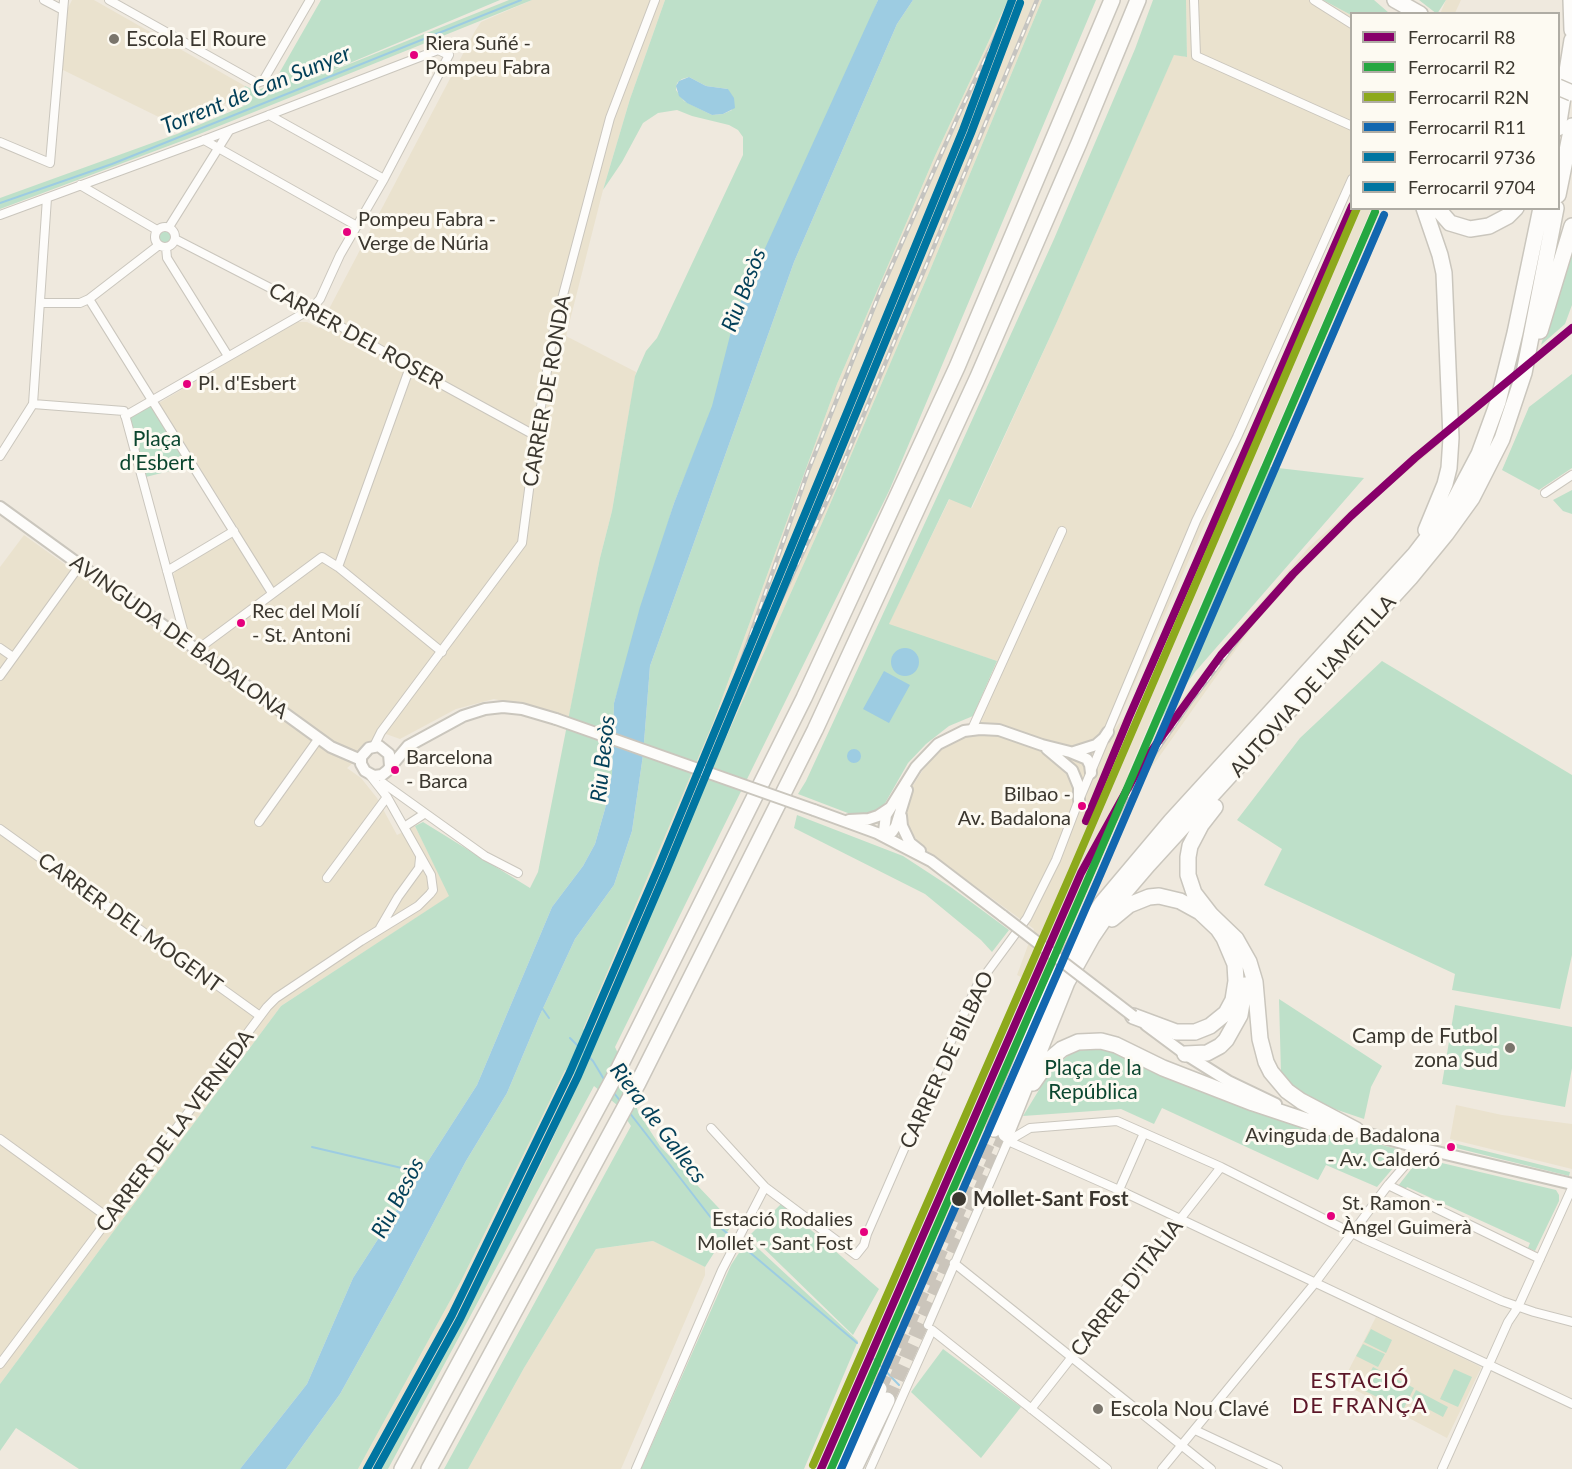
<!DOCTYPE html>
<html>
<head>
<meta charset="utf-8">
<style>
  body { margin:0 }
  #map { position:relative; width:1572px; height:1469px; overflow:hidden; background:#efe9de; font-family:Lato,sans-serif }
  canvas { display:block }
  .legend { position:absolute; left:1350px; top:12px; width:210px; height:198px; box-sizing:border-box; background:#fdfaf2; border:2px solid #afaca4; margin:0; padding:8px 10px; list-style:none; font-size:18px; color:#3b372f }
  .legend li { display:flex; align-items:center; gap:12px; height:30px }
  .legend b { width:30px; border:2px solid #afaca4 }
</style>
</head>
<body>
<div id="map">
<canvas width="1572" height="1469"></canvas>
<ul class="legend">
<li><b style="height:8px;background:#88006a"></b>Ferrocarril R8</li>
<li><b style="height:8px;background:#26a741"></b>Ferrocarril R2</li>
<li><b style="height:8px;background:#8da91c"></b>Ferrocarril R2N</li>
<li><b style="height:8px;background:#1267af"></b>Ferrocarril R11</li>
<li><b style="height:8px;background:#0075a1"></b>Ferrocarril 9736</li>
<li><b style="height:8px;background:#0075a1"></b>Ferrocarril 9704</li>
</ul>
</div>
<script>
const ctx = document.querySelector('canvas').getContext('2d');
ctx.lineJoin = 'round';
function fillPath(path, color) { ctx.fillStyle = color; ctx.fill(path, 'evenodd'); }
const toPath = rows => new Path2D(rows.map(r => 'M' + r).join(''));
function strokePath(path, color, width, dash) { ctx.strokeStyle = color; ctx.lineWidth = width; ctx.lineCap = dash ? 'butt' : 'round'; ctx.setLineDash(dash || []); ctx.stroke(path); }
function label(font, color, halo, rows, align = 'center') {
  ctx.font = font + ' Lato,sans-serif'; ctx.lineWidth = 6; ctx.setLineDash([]); ctx.textBaseline = 'middle'; ctx.strokeStyle = halo; ctx.fillStyle = color; for (const [text, x, y, turn = 0] of rows) {
    ctx.save(); ctx.translate(x, y); ctx.rotate((+turn || 0) * Math.PI / 180); ctx.textAlign = isNaN(turn) ? turn : align; if (halo) ctx.strokeText(text, 0, 0); ctx.fillText(text, 0, 0); ctx.restore();
  }
}
fillPath(toPath([
  [72,0,94,0,245,86,237,99,173,124,61,69,67,10],
  [532,0,665,0,630,99,603,190,566,336,636,372,612,511,600,558,569,716,494,699,456,709,400,739,386,734,347,768,361,778,377,798,397,835,415,826,450,896,281,1006,0,1384,0,567,24,535,193,656,173,576,176,570,239,530,159,403,296,322,307,322,319,328,475,31,481,22],
  [1008,0,1042,0,928,275,822,523,721,749,597,1036,582,1029,713,723,837,384,935,156],
  [1186,0,1323,0,1351,15,1351,192,1114,730,1125,716,1135,720,1356,209,1371,209,1127,775,1137,765,1158,730,1229,639,1309,547,1439,432,1443,441,1372,501,1304,569,1256,622,1213,681,1149,771,1114,828,1045,989,1017,975,1034,929,923,848,911,832,906,813,912,787,930,759,944,747,965,737,997,661,888,625,950,498,972,508,1056,324,1174,54,1187,57],
  [1446,0,1461,0,1455,13,1440,14],
  [565,1070,580,1076,545,1156,468,1307,379,1469,358,1469,462,1279],
  [1456,1105,1502,1115,1572,1124,1572,1169,1450,1139],
  [653,1241,705,1267,705,1275,621,1469,468,1469,524,1368,596,1249],
  [1376,1317,1479,1366,1481,1368,1447,1438,1342,1383]
]), '#eae2ce');
fillPath(toPath([
  [321,0,500,0,302,83,509,0,532,0,187,139,0,209,0,198,177,134,244,106,237,99,245,86,256,91,273,84],
  [665,0,878,0,674,503,614,703,612,774,605,809,595,844,583,866,552,907,477,1085,353,1278,307,1384,240,1469,79,1469,16,1428,0,1451,0,1384,281,1006,449,896,415,826,423,822,530,888,538,872,600,558,612,511,635,376,646,351,657,338,743,155,743,137,738,130,729,125,692,116,677,110,658,113,643,123,622,162,603,190,630,99],
  [689,77,706,86,728,89,732,110,723,114,712,115,684,101,676,90,677,83,682,79],
  [913,0,1008,0,935,156,837,384,713,723,583,1029,597,1036,721,749,822,523,928,275,1042,0,1096,0,889,491,615,1047,628,1075,638,1112,660,1146,733,1223,705,1267,653,1241,596,1249,524,1368,468,1469,444,1469,631,1126,617,1105,594,1086,388,1469,379,1469,468,1307,545,1156,580,1077,565,1070,462,1279,358,1469,286,1469,340,1394,399,1288,466,1161,507,1093,539,1017,575,939,614,885,632,831,643,755,650,666,794,262,897,24],
  [1153,0,1186,0,1187,57,1174,55,1056,324,971,508,949,499,889,624,997,661,973,716,949,726,926,744,908,763,884,805,873,812,853,815,798,794,806,781,953,462,1054,239,1135,49],
  [1323,0,1374,0,1389,13,1351,15],
  [1419,0,1446,0,1437,14],
  '155 237a10 10 0 1 1 20 0a10 10 0 1 1-20 0Z',
  [1572,247,1572,305,1565,324,1541,345],
  [1572,374,1572,468,1539,490,1502,470,1529,407],
  [149,401,193,465,142,478,128,415],
  [1261,466,1364,478,1195,672,1140,748],
  [1572,490,1572,514,1563,511,1553,500],
  [1382,661,1572,775,1572,955,1560,1009,1452,990,1455,974,1264,885,1282,849,1237,820,1300,738],
  [797,815,903,856,952,888,1009,930,992,952,981,940,925,894,794,828],
  [1279,999,1382,1066,1371,1087,1364,1119,1317,1103,1291,1086,1281,1074],
  [1455,1005,1572,1027,1572,1068,1565,1107,1442,1084],
  [1096,1048,1124,1056,1295,1122,1397,1149,1402,1154,1399,1161,1377,1187,1326,1165,1318,1180,1162,1108,1154,1124,1121,1109,1023,1116,1053,1067,1073,1052],
  [1449,1142,1570,1172,1569,1176,1448,1146],
  [1425,1159,1556,1190,1559,1195,1559,1201,1535,1251,1528,1248,1530,1243,1407,1187,1405,1190,1398,1186,1416,1163],
  [781,1204,879,1289,853,1335,750,1235],
  [748,1239,858,1341,804,1469,641,1469,731,1265],
  [1371,1329,1392,1340,1386,1353,1364,1342],
  [1363,1344,1385,1354,1378,1367,1356,1356],
  [943,1349,1021,1407,981,1458,911,1392],
  [1373,1367,1414,1388,1403,1410,1361,1389],
  [1454,1369,1472,1377,1458,1407,1440,1399],
  [1416,1390,1448,1407,1443,1417,1411,1400]
]), '#bee0c9');
fillPath(toPath([
  [878,0,913,0,897,24,794,262,650,666,643,755,632,831,614,885,575,939,539,1017,507,1093,466,1161,399,1288,340,1394,286,1469,240,1469,307,1384,353,1278,477,1085,552,907,583,866,595,844,605,809,612,774,614,703,640,607,674,503,712,406,736,312],
  [689,77,706,86,728,89,734,98,735,108,723,114,712,115,687,103,679,96,676,86,679,81],
  '891 662a14 14 0 1 1 28 0a14 14 0 1 1-28 0Z',
  [884,671,910,685,889,723,863,709],
  '847 756a7 7 0 1 1 14 0a7 7 0 1 1-14 0Z'
]), '#9dcce2');
strokePath(toPath([
  [0,203,112,164,521,0],
  [542,1008,549,1018],
  [570,1038,593,1061,605,1081],
  [614,1093,621,1102],
  [629,1112,715,1223,857,1343],
  [312,1147,423,1173],
  [874,1359,899,1385]
]), '#9dcce2', 2);
strokePath(toPath([
  [879,1389,994,1129],
  [887,1400,1006,1134]
]), '#cbc5bb', 15, [15, 8]);
const street = toPath([
  [44,0,63,10],
  [109,0,257,83,263,81,310,0],
  [1194,0,1196,56,1352,126],
  [1314,0,1352,24],
  [269,115,384,179],
  [204,140,357,226],
  [0,142,50,163,64,0],
  [80,185,157,230],
  [0,215,204,140,438,50,449,55,384,179,340,255,320,299,311,309,125,416],
  '155 237a10 10 0 1 1 20 0a10 10 0 1 1-20 0Z',
  [169,227,229,131],
  [175,239,311,309,410,367,536,436],
  [166,247,167,258,228,356],
  [89,299,272,593],
  [40,303,80,303,89,299,159,245],
  [33,404,124,411,186,641],
  [0,456,33,404,47,198],
  [1545,493,1572,475],
  [338,567,442,652],
  [167,571,234,531],
  [0,648,13,657],
  [198,649,322,557,338,567,410,367],
  [0,676,80,565],
  [972,729,1062,531],
  [374,746,381,732,522,543,536,436,554,329,610,118,655,0],
  [383,783,485,856,518,873],
  [259,822,319,738],
  [404,827,424,814],
  [0,829,260,1016],
  [327,878,387,797],
  [380,928,398,897,419,868,420,858],
  [711,1128,765,1187,856,1255,864,1245,867,1234,956,1030,977,986,1027,918,1056,860,1077,805,1196,521,1237,437,1352,179],
  [0,1139,110,1219],
  [1008,1141,1119,1190,1572,1404],
  [1008,1141,1030,1128,1117,1121,1221,1167,1364,1239,1502,1301,1534,1312,1572,1322],
  [1388,1185,1540,1259],
  [1119,1190,1144,1133],
  [954,1263,1211,1469],
  [928,1325,1008,1141],
  [0,1364,267,1007,276,998,361,941,418,906,430,894,433,890,431,875,387,797,369,774],
  [1031,1409,1221,1167],
  [1195,1430,1278,1469],
  [636,1469,722,1270,765,1187],
  [870,1469,932,1330,1107,1469],
  [1162,1469,1315,1283,1388,1185,1420,1148,1402,1138,1399,1134],
  [1442,1469,1508,1322,1518,1307,1572,1188]
]);
const secondary = toPath([
  [0,507,331,747,361,760],
  [1047,749,1072,770,1079,787,1079,800],
  [1074,752,1096,745,1104,738,1108,732],
  [390,766,389,754,379,746,369,748,361,757,361,764,365,771,374,776,382,775,387,771,408,746,463,716,485,709,503,707,522,709,556,719],
  [814,810,877,833,931,861,1003,916],
  [901,816,902,826,910,843,920,851],
  [849,820,869,819,878,816,890,808],
  [881,835,892,832,896,826,907,790],
  [888,838,884,831,886,815,916,767,938,744,964,731,980,729,999,730,1042,745,1070,752,1087,759,1090,765,1091,773],
  [1146,1025,1185,1054,1228,1081,1276,1104],
  [1351,1129,1420,1148,1572,1184]
]);
const highway = toPath([
  [1395,0,1420,14],
  [1571,0,1572,30],
  [1558,128,1572,40],
  [1558,195,1572,126],
  [1424,208,1440,255,1444,273,1451,438,1449,468,1445,484,1426,530],
  [1437,208,1450,223,1470,229,1489,226,1508,216,1516,208],
  [1540,331,1572,226],
  [1215,807,1201,825,1190,846,1188,857,1188,875,1194,893,1211,915,1236,939,1249,962,1255,982,1260,1039,1266,1062,1271,1072,1287,1091,1301,1101,1356,1130],
  [1112,919,1129,905,1149,897,1159,896,1180,901,1200,912,1218,929,1224,938,1235,964,1236,981,1233,1000,1226,1013,1210,1026,1195,1032,1176,1032,1133,1016],
  [1185,1054,1207,1053,1220,1046,1226,1040,1240,1015,1245,985],
  [1033,1083,1049,1060,1062,1049,1078,1042,1101,1041,1116,1045,1163,1068,1253,1103,1325,1127,1347,1129],
  [994,1129,1052,988,1076,942,1102,903,1171,821,1415,554,1451,507,1479,454,1498,402,1515,333,1541,208],
  [1006,1134,1067,982,1092,937,1113,906,1148,865,1410,578,1446,534,1472,498,1502,439,1524,373,1556,208],
  [402,1469,618,1070,804,698,957,367,1112,0],
  [429,1469,638,1083,815,730,977,379,1079,143,1138,0],
  [841,1469,879,1389],
  [854,1469,887,1400]
]);
strokePath(street, '#cac6bd', 10);
strokePath(secondary, '#cac6bd', 14);
strokePath(highway, '#cac6bd', 18);
strokePath(street, '#fdfcfa', 8);
strokePath(secondary, '#fdfcfa', 10);
strokePath(highway, '#fdfcfa', 15);
const rail = toPath([
  [732,688,808,471,880,292,958,116,1013,0],
  [732,704,834,486,1037,0],
  [958,1181,1016,1043,1054,962,1104,841,1128,796,1153,756,1190,703,1270,598]
]);
strokePath(rail, '#c5c4c0', 4.5);
strokePath(rail, '#fdfaf2', 2, [7]);
const secondaryBridge = toPath([
  [556,719,814,810],
  [1003,916,1133,1016]
]);
const highwayBridge = toPath([
  [1558,87,1572,93]
]);
strokePath(secondaryBridge, '#cac6bd', 14, []);
strokePath(highwayBridge, '#cac6bd', 18, []);
strokePath(secondaryBridge, '#fdfcfa', 10);
strokePath(highwayBridge, '#fdfcfa', 15);
strokePath(toPath([
  [1086,821,1129,717,1352,206],
  [821,1469,1081,873,1139,768,1221,655,1293,574,1351,516,1415,458,1572,328]
]), '#88006a', 8);
strokePath(toPath([
  [831,1469,1089,877,1375,212]
]), '#26a741', 8);
strokePath(toPath([
  [813,1465,1073,869,1357,208]
]), '#8da91c', 8);
strokePath(toPath([
  [841,1469,1098,880,1384,215]
]), '#1267af', 8);
strokePath(toPath([
  [367,1469,452,1315,570,1072,659,866,848,410,963,130,1012,0]
]), '#0075a1', 8);
strokePath(toPath([
  [377,1469,460,1319,578,1076,667,869,856,413,971,133,1020,3]
]), '#0075a1', 8);
for (const [x, y, r, color] of [
  [114,39,6,"#7a756c"],
  [414,55,5,"#e5007d"],
  [347,232,5,"#e5007d"],
  [187,384,5,"#e5007d"],
  [241,623,5,"#e5007d"],
  [395,770,5,"#e5007d"],
  [1082,806,5,"#e5007d"],
  [1510,1048,6,"#7a756c"],
  [1451,1147,5,"#e5007d"],
  [959,1199,8,"#3b372f"],
  [1331,1216,5,"#e5007d"],
  [864,1232,5,"#e5007d"],
  [1098,1409,6,"#7a756c"]
]) { const dot = new Path2D(); dot.arc(x, y, r, 0, 2 * Math.PI); ctx.fillStyle = color; ctx.fill(dot); strokePath(dot, '#fdfaf2', 2); }
label('20px', '#3b372f', '#fdfaf2', [
  ["Riera Suñé -",425,44],
  ["Pompeu Fabra",425,68],
  ["Pompeu Fabra -",358,220],
  ["Verge de Núria",358,244],
  ["Pl. d'Esbert",198,384],
  ["Rec del Molí",252,612],
  ["- St. Antoni",252,636],
  ["Barcelona",406,758],
  ["- Barca",406,782],
  ["Bilbao -",1071,795,"right"],
  ["Av. Badalona",1071,819,"right"],
  ["Avinguda de Badalona",1440,1136,"right"],
  ["- Av. Calderó",1440,1160,"right"],
  ["St. Ramon -",1342,1204],
  ["Àngel Guimerà",1342,1228],
  ["Estació Rodalies",853,1220,"right"],
  ["Mollet - Sant Fost",853,1244,"right"]
], 'left');
label('21px', '#3b372f', '#fdfaf2', [
  ["Escola El Roure",126,39],
  ["Camp de Futbol",1498,1036,"right"],
  ["zona Sud",1498,1060,"right"],
  ["Escola Nou Clavé",1110,1409]
], 'left');
label('21px', '#3b372f', '#fdfaf2', [
  ["CARRER DEL ROSER",356,336,29],
  ["CARRER DE RONDA",547,391,-80],
  ["AVINGUDA DE BADALONA",179,637,36],
  ["AUTOVIA DE L'AMETLLA",1313,686,-48],
  ["CARRER DEL MOGENT",130,923,36],
  ["CARRER DE BILBAO",947,1060,-65],
  ["CARRER DE LA VERNEDA",175,1131,-53],
  ["CARRER D'ITÀLIA",1127,1288,-52]
]);
label('21px', '#0b462f', '#fdfaf2', [
  ["Plaça",157,439],
  ["d'Esbert",157,463],
  ["Plaça de la",1093,1068],
  ["República",1093,1092]
]);
label('bold 21px', '#3b372f', '#fdfaf2', [
  ["Mollet-Sant Fost",973,1199]
], 'left');
label('italic 22px', '#023f58', '#fdfaf2', [
  ["Torrent de Can Sunyer",256,90,-22],
  ["Riu Besòs",744,290,-69],
  ["Riu Besòs",603,759,-84],
  ["Riera de Gallecs",658,1123,53],
  ["Riu Besòs",398,1198,-62]
]);
ctx.letterSpacing = '1.5px';
label('22px', '#5c1728', '#fdfaf2', [
  ["ESTACIÓ",1360,1381],
  ["DE FRANÇA",1360,1406]
]);
ctx.letterSpacing = '0px';
</script>
</body>
</html>
